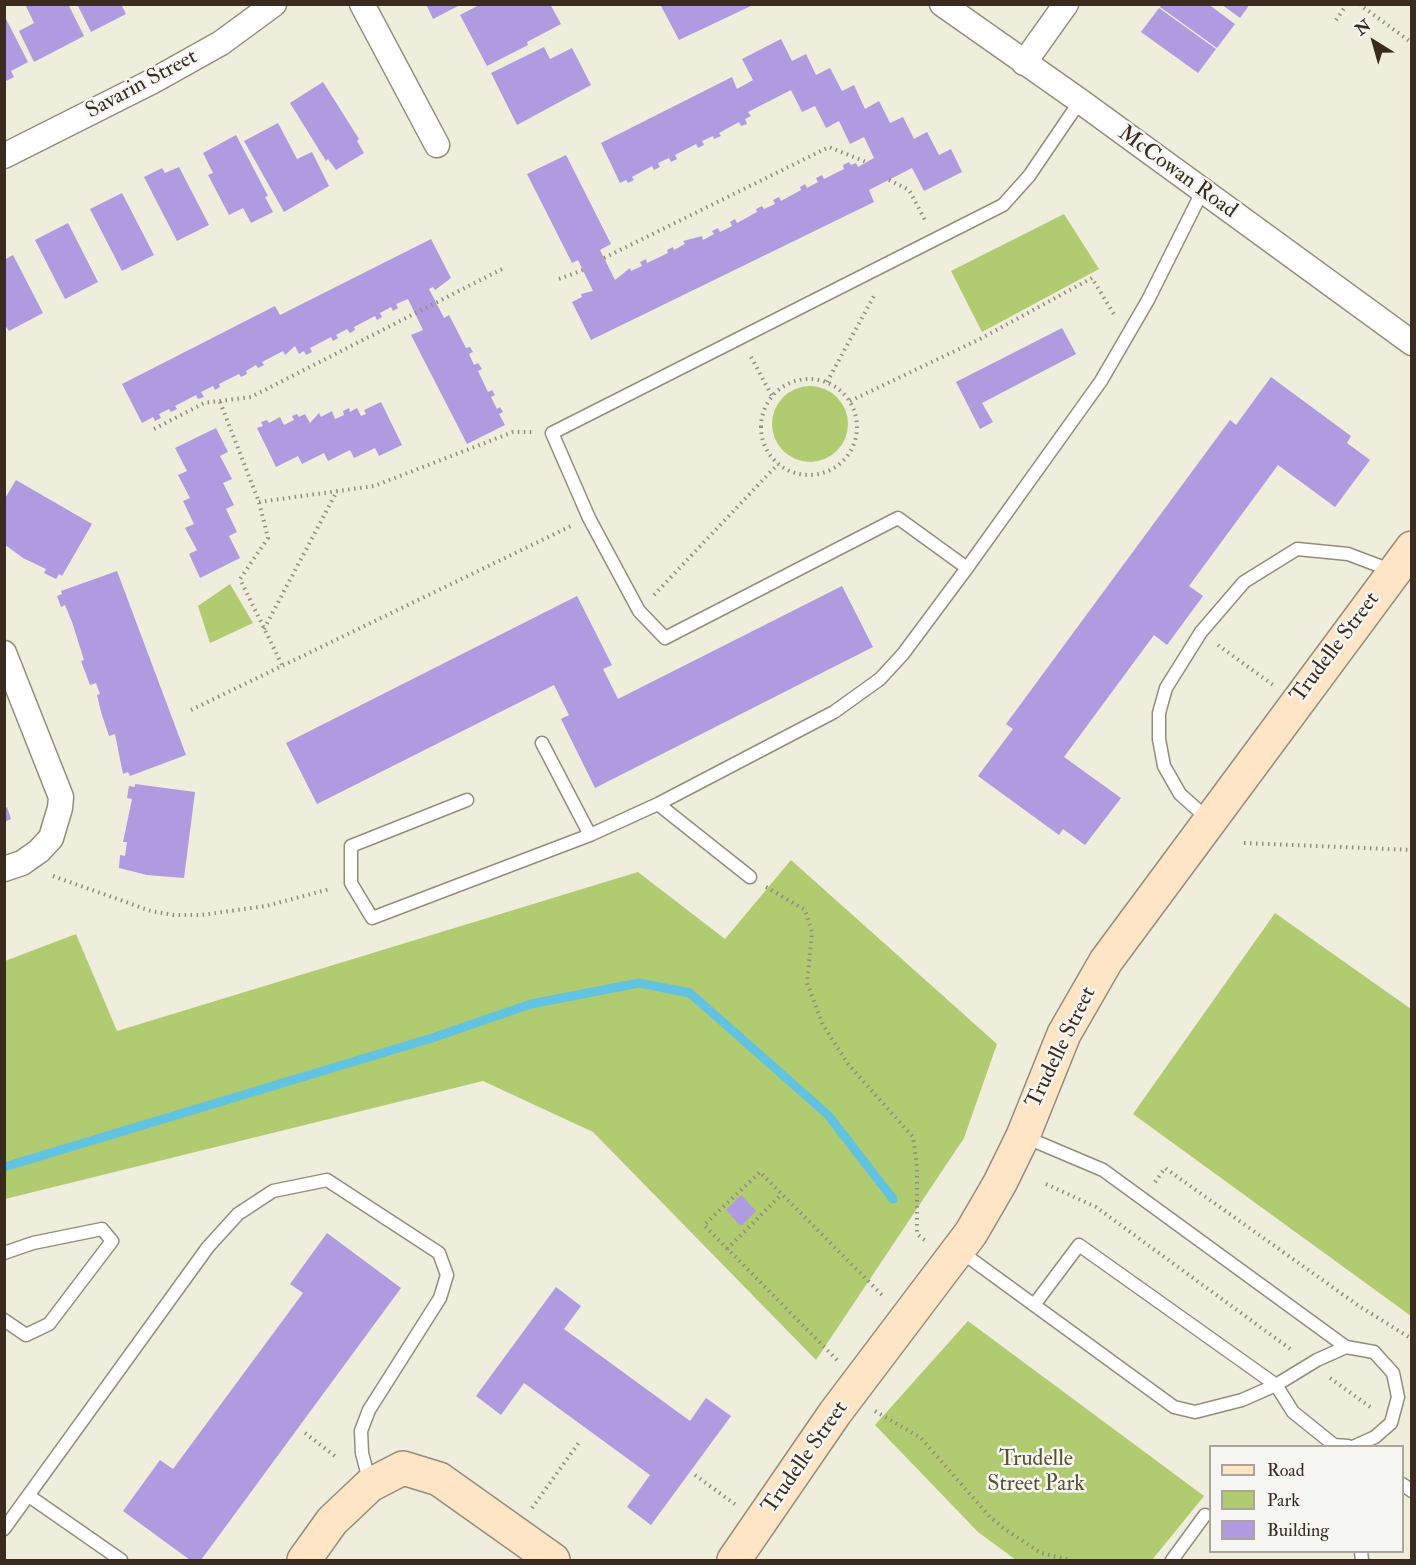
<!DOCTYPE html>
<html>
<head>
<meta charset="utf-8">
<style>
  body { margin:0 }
  #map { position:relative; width:1416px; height:1565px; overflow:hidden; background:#efeddc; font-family:"IM FELL Double Pica",serif }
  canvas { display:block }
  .frame { position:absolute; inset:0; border:6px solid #3b2a1e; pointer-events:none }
  .legend { position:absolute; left:1209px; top:1445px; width:195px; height:108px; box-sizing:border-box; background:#f6f6f2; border:2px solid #aba49d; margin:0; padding:8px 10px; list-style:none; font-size:18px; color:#3b2a1e }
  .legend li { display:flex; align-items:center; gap:12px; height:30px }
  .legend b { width:30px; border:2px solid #aba49d }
  .north { position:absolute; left:1344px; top:12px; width:60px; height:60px; -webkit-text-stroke:4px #f6f6f2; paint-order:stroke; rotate:323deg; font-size:16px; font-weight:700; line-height:24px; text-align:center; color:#3b2a1e }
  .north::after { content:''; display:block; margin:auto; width:21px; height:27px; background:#3b2a1e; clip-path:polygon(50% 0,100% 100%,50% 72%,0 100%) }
</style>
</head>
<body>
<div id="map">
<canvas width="1416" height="1565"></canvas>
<div class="frame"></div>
<ul class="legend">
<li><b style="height:8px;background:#fee5c5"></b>Road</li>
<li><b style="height:16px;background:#b1cb70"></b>Park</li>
<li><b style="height:16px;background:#ae9be0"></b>Building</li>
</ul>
<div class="north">N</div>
</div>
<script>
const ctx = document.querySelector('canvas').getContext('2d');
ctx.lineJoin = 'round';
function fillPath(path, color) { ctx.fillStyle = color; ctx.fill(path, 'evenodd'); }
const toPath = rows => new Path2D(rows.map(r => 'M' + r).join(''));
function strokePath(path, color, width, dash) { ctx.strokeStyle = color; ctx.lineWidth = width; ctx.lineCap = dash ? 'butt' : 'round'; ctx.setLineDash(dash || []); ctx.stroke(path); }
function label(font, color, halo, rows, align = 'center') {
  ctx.font = font + ' "IM FELL Double Pica",serif'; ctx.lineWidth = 5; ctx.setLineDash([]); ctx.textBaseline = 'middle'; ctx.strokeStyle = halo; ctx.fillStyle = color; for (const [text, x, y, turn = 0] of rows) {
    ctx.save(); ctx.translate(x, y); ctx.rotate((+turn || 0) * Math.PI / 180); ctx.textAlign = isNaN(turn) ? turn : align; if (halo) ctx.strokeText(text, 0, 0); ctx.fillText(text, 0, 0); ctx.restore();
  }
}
fillPath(toPath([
  [1064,214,1099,269,982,332,951,271],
  '772 424a38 38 0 1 1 76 0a38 38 0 1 1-76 0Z',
  [230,584,253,623,210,643,198,606],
  [791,860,997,1044,964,1138,816,1360,593,1132,483,1081,5,1199,5,961,76,934,117,1031,638,872,725,939],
  [1275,913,1411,1009,1411,1316,1133,1114],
  [968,1321,1204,1496,1152,1560,1016,1560,978,1532,875,1425]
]), '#b1cb70');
strokePath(toPath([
  [4,1167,432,1038,531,1004,639,983,690,993,828,1115,893,1199]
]), '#62c3e0', 9);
fillPath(toPath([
  [25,4,68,4,84,36,34,62,19,31,34,23],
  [77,4,121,4,126,14,91,32],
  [426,4,462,4,433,19],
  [481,4,550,4,561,24,527,42,528,45,487,66,460,15],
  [660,4,755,4,679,40],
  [1162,4,1208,4,1235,24,1217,48,1160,7],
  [1221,4,1250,4,1240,18],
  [1159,8,1216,49,1198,73,1141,32],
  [4,15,28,62,11,71,14,77,4,82],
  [781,39,792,61,806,54,816,75,830,68,842,91,854,85,865,109,879,101,890,123,903,117,914,139,927,132,939,155,951,149,962,172,924,191,912,168,869,190,874,202,591,340,572,302,582,297,581,294,593,291,578,260,572,263,527,174,566,155,611,244,600,250,615,280,630,268,631,271,642,266,640,262,646,259,647,263,668,253,667,250,673,247,674,250,685,244,683,241,702,236,703,240,714,234,712,231,718,228,720,232,732,226,730,222,735,219,737,223,757,212,756,209,762,206,764,209,775,204,773,200,779,197,781,201,801,190,800,187,805,184,807,188,818,182,816,178,822,175,824,179,844,169,843,165,849,162,851,165,856,163,858,167,874,158,864,137,850,144,839,121,826,128,815,106,802,112,791,90,748,112,751,116,745,119,747,124,741,126,739,122,719,133,721,136,714,139,713,136,702,141,704,145,698,148,696,144,675,155,677,159,671,162,669,158,658,163,660,167,654,170,652,166,632,177,634,180,628,183,626,180,620,183,601,143,732,77,737,89,753,80,742,59],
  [544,47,550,59,572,48,591,85,517,125,491,73],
  [323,82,359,139,357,141,364,153,336,170,328,159,326,161,290,103],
  [278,123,297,159,312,152,329,186,284,212,244,141],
  [236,135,268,196,265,197,273,212,251,223,243,208,229,215,208,175,213,173,203,153],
  [179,167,209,225,177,241,144,177,162,168,165,173],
  [122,193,154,255,122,271,90,209],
  [68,223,98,282,65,299,35,240],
  [431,239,451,278,435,290,433,287,429,289,444,318,449,315,466,348,470,347,473,352,469,354,474,365,478,363,482,369,478,371,488,392,492,390,495,395,491,397,497,409,500,407,503,412,499,414,505,425,467,444,411,335,423,330,408,299,396,304,398,308,393,311,391,307,380,313,382,317,377,320,375,316,354,327,355,330,350,333,347,329,336,335,338,338,333,341,331,337,310,348,312,352,306,355,304,351,299,354,295,346,285,355,283,351,262,362,264,365,258,368,256,365,246,371,247,374,241,377,239,374,219,384,220,387,215,390,213,386,201,392,204,397,198,399,196,395,175,406,177,409,171,412,169,409,159,414,161,418,155,421,153,417,142,423,122,384,275,306,280,315],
  [13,255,43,313,9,331,4,324,4,260],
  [1062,328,1076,354,982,403,993,422,980,429,956,382],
  [1271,377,1351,436,1347,443,1370,460,1335,507,1278,465,1189,586,1203,596,1167,645,1154,635,1064,757,1121,798,1085,845,1063,829,1059,835,978,776,1013,729,1006,724,1230,420,1236,425],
  [381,402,402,445,379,456,375,448,354,458,350,450,328,461,324,453,302,464,298,456,276,467,257,428,263,426,261,422,267,420,269,423,280,417,284,425,294,420,292,416,297,414,299,417,305,414,310,423,319,413,321,417,332,411,335,419,344,415,343,411,349,408,350,412,357,408,361,416,366,414,364,410],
  [216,428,228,452,220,456,232,479,223,483,234,505,226,509,237,532,229,536,240,558,200,578,189,554,197,550,185,528,194,524,183,501,190,498,178,475,187,471,175,448],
  [16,480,92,524,62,576,59,574,56,579,44,573,46,569,23,558,4,544,4,500],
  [117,571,186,755,130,776,128,772,123,774,115,734,109,736,101,712,97,695,100,694,96,683,90,685,81,661,84,660,72,622,65,605,61,607,57,596,62,594,61,591],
  [842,586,873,647,595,788,561,719,569,715,554,685,317,804,286,743,577,596,612,665,603,669,618,699],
  [135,784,195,792,184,878,147,875,119,868,120,855,125,856,127,842,123,842,132,799,127,798,129,786,135,787],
  [7,807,11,819,4,822,4,809],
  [741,1195,756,1211,741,1226,726,1210],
  [327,1233,401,1288,201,1560,190,1560,123,1511,160,1460,173,1469,303,1293,290,1284],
  [556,1287,581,1306,564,1329,690,1421,706,1398,731,1416,651,1525,627,1507,650,1475,524,1383,501,1415,476,1396]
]), '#ae9be0');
const lane = toPath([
  [967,568,898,518,665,638,639,611,589,518,552,433,1003,205,1029,176,1080,101],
  [542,743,590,835],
  [467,800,351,846,351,883,372,918,590,835,658,804,834,712,880,679,903,654,967,568,1101,381,1148,300,1202,192],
  [658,804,750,877],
  [1209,820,1180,794,1164,766,1159,739,1159,713,1166,688,1201,632,1244,582,1297,549,1348,554,1393,571],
  [1025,1137,1103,1170,1346,1347],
  [960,1251,1174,1407,1195,1412,1242,1400,1276,1385,1317,1360,1346,1347,1374,1352,1393,1373,1398,1397,1391,1423,1375,1437,1355,1446],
  [4,1253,33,1243,102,1229,112,1241,49,1324,26,1335,4,1320],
  [1034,1305,1079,1245,1276,1385,1293,1412,1334,1445,1348,1446],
  [1402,1484,1412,1491],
  [29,1496,121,1560],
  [4,1529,208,1247,238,1214,273,1191,327,1180,439,1253,447,1275,440,1298,369,1410,361,1431,362,1453,370,1484],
  [1361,1552,1362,1560],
  [1172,1560,1205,1515]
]);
const street = toPath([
  [362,4,437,145],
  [942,4,1080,101,1412,343],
  [1024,63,1066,4],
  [4,156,153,81,221,43,274,4],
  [4,653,61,797,60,808,51,838,39,851,22,863,4,869]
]);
const secondary = toPath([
  [304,1560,332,1521,370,1485,403,1468,439,1479,553,1560],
  [734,1560,835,1413,971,1233,1000,1183,1023,1136,1064,1034,1106,961,1412,548]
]);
strokePath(lane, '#958c7d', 15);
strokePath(street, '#958c7d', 27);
strokePath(secondary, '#958c7d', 36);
strokePath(toPath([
  [1359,4,1412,43],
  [1336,20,1347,4],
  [889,180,909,190,925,220],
  [604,258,829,147,866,162],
  [559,279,583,270],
  [751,357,772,396],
  '761 427a48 48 0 1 1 96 0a48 48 0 1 1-96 0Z',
  [827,382,875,294],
  [850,401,978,340,1092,278,1115,316],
  [220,402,259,502,268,538,240,579,282,665],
  [154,429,204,403,251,397,502,269],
  [259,502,374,486,513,432,534,432],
  [654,595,778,464],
  [264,629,337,491],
  [1218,645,1273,685],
  [191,710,571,526],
  [1244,843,1412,850],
  [53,876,151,911,174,915,201,915,266,906,330,889],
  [766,887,805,910,812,932,807,983,823,1025,848,1064,913,1137,917,1167,917,1234,927,1242],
  [1155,1182,1165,1168,1359,1306,1412,1339],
  [1046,1184,1096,1207,1293,1351],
  [727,1249,782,1194],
  [837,1360,704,1225,760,1172,884,1297],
  [1330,1378,1373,1409],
  [875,1411,921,1438,990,1517,1006,1530,1041,1553,1070,1560],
  [305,1433,336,1457],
  [695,1475,736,1505],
  [532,1508,580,1441]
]), '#958c7d', 4, [1.5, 4.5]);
strokePath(lane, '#fff', 12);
strokePath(street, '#fff', 24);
strokePath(secondary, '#fee5c5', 33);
label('22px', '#3b2a1e', '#f6f6f2', [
  ["Savarin Street",142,85,-28],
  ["McCowan Road",1177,173,36],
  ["Trudelle Street",1336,648,-53],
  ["Trudelle Street",1062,1048,-64],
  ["Trudelle Street",806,1458,-55]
]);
label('22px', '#585232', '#f6f6f2', [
  ["Trudelle",1036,1460],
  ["Street Park",1036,1485]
]);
</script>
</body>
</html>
